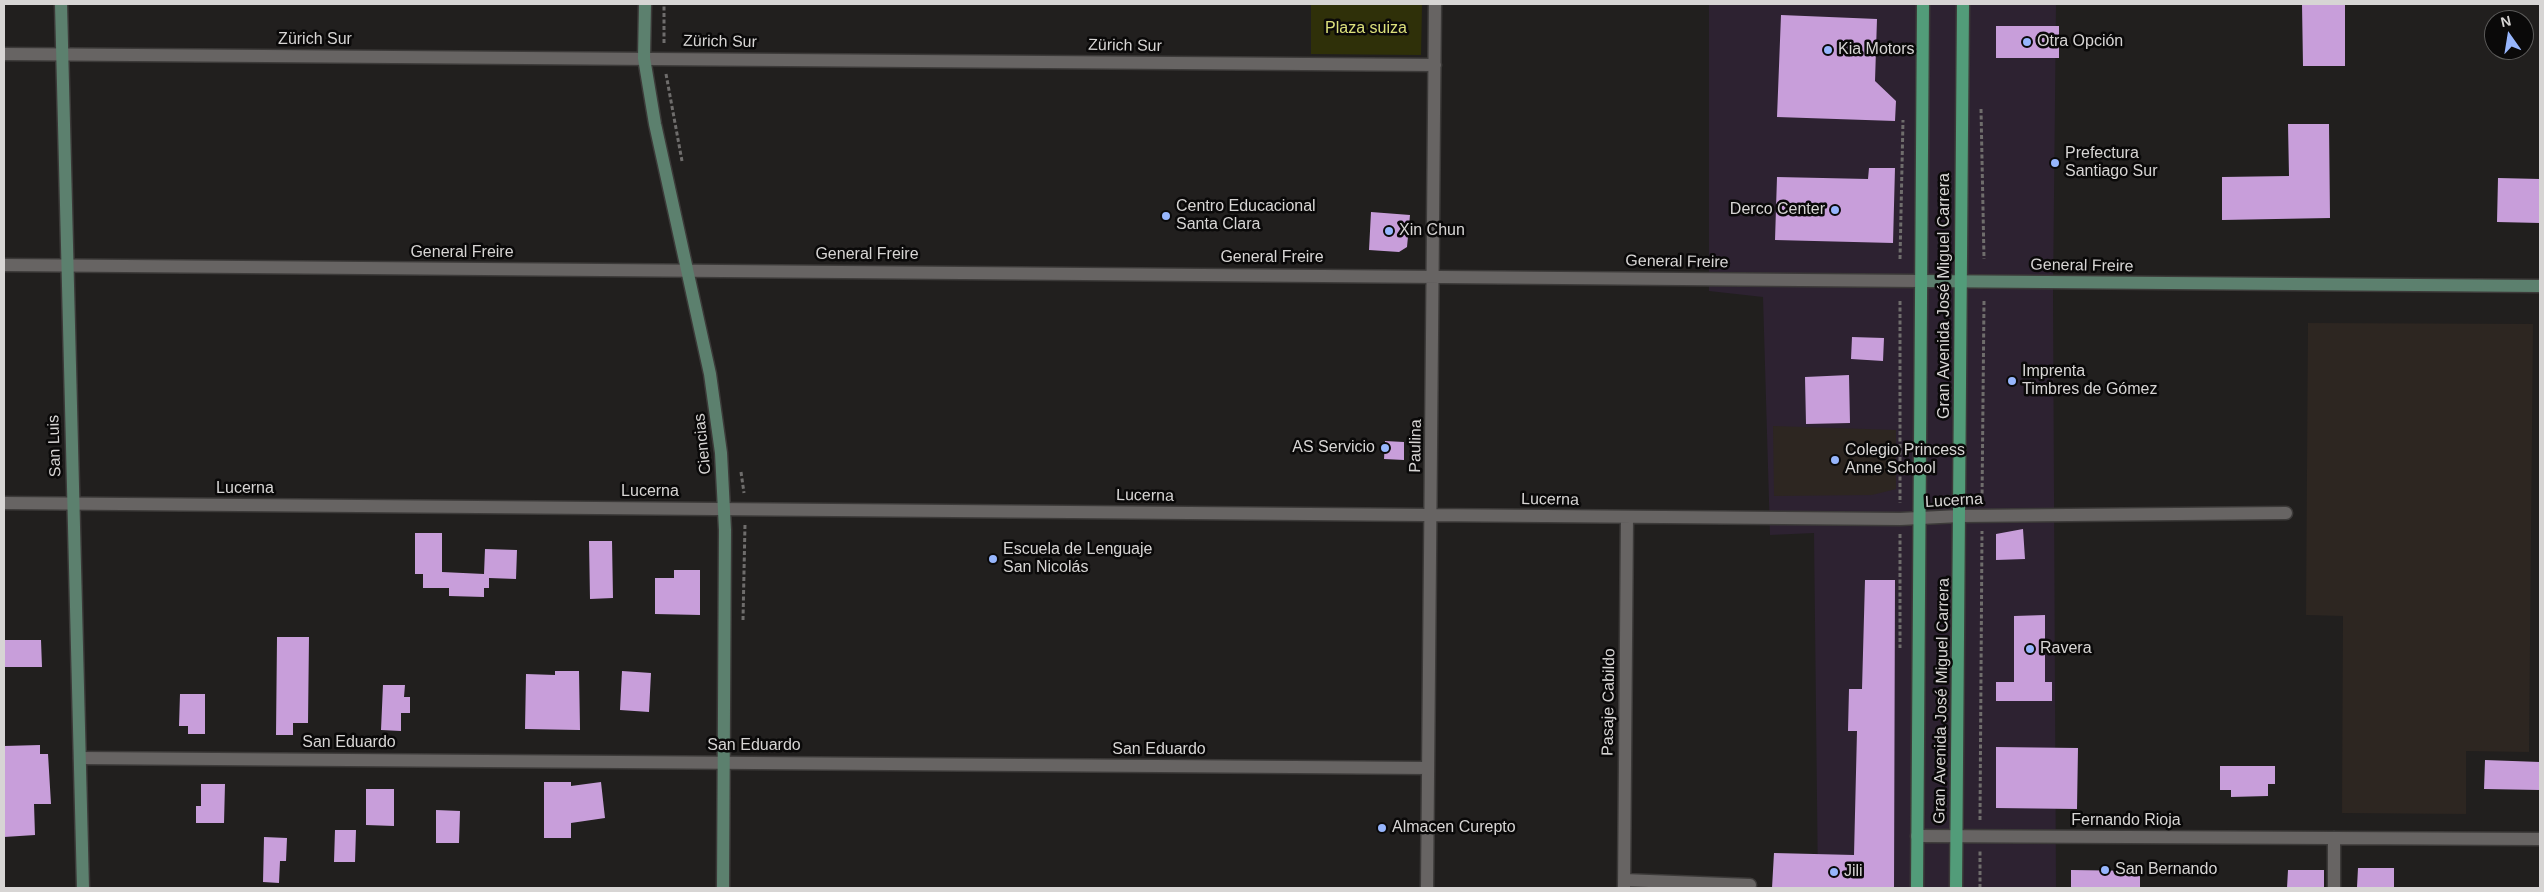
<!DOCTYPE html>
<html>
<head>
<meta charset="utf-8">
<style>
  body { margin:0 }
  #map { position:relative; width:2544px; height:892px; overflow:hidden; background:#211f1e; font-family:Arial,sans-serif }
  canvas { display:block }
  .frame { position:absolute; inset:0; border:5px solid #d7d5d4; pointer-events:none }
  .north { position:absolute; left:2484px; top:10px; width:50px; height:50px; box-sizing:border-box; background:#0a0909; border:1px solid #5c5b5a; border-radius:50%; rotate:347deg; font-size:14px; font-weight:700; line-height:20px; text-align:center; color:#d7d5d4 }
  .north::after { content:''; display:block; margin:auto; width:18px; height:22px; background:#97b6fd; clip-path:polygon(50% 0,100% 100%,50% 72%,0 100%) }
</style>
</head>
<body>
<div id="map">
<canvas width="2544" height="892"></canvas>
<div class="frame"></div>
<div class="north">N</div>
</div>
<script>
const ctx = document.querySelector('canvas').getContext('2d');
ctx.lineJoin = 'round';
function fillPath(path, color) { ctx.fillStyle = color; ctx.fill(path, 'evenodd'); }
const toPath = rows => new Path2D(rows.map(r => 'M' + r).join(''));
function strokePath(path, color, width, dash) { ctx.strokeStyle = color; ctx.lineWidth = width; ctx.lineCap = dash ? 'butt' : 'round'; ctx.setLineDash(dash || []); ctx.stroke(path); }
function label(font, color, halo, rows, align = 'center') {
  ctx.font = font + ' Arial,sans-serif'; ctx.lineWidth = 5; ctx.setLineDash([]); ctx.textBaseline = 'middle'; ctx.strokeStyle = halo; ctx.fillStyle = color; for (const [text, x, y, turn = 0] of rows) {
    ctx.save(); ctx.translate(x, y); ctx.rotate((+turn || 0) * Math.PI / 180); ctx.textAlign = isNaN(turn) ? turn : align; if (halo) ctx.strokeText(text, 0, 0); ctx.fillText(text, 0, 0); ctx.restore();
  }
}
fillPath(toPath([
  [1709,4,2056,4,2053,294,2056,888,1818,888,1814,533,1770,535,1763,297,1709,291]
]), '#2d2231');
fillPath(toPath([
  [2308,323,2533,324,2529,752,2466,751,2466,814,2342,813,2343,616,2306,615],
  [1773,426,1896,430,1896,489,1872,495,1774,496]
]), '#2d2621');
fillPath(toPath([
  [1311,4,1422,4,1421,55,1311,54]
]), '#2f3009');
fillPath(toPath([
  [2302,4,2345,4,2345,66,2303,66],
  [1781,15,1877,19,1875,81,1896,101,1895,121,1777,117],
  [1996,26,2059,26,2059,58,1996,58],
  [2288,124,2329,124,2330,218,2222,220,2222,177,2289,176],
  [1869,168,1895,168,1893,243,1775,240,1777,177,1868,179],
  [2498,178,2540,179,2540,223,2497,222],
  [1371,212,1410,215,1407,247,1399,252,1369,250],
  [1852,337,1884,338,1883,361,1851,359],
  [1849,375,1850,423,1806,424,1805,377],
  [1385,441,1404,442,1404,460,1384,459],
  [2023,529,2025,559,1996,560,1996,534],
  [415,533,442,533,442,572,484,574,485,549,517,550,516,579,489,578,489,588,484,588,484,597,449,596,449,588,423,588,423,574,415,574],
  [589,541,612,541,613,598,590,599],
  [674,570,700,570,700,615,655,614,655,578,674,578],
  [1865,580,1895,580,1894,888,1772,888,1774,853,1854,855,1857,731,1848,731,1849,689,1862,689],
  [2045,615,2045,682,2052,682,2052,701,1996,701,1996,682,2014,682,2014,616],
  [277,637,309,637,308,723,293,723,293,735,276,735],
  [4,640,41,640,42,667,4,667],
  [555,671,579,671,580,730,525,729,526,674,555,675],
  [622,671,651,673,649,712,620,710],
  [383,685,405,685,404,697,410,697,410,713,401,713,401,731,381,730],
  [180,694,205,694,205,734,188,734,188,726,179,726],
  [40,745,40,754,48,754,51,804,34,804,35,835,4,837,4,746],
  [1996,747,2078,748,2077,809,1996,808],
  [2485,760,2540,762,2540,790,2484,789],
  [2220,766,2275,766,2275,784,2268,784,2268,796,2231,797,2231,790,2220,790],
  [544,782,571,782,571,786,601,782,605,818,571,823,571,838,544,838],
  [201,784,225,784,224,823,196,823,196,806,201,806],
  [366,789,394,789,394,826,366,825],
  [436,810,460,811,459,843,436,843],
  [335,830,356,830,355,862,334,862],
  [264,837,287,838,286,861,280,861,279,883,263,882],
  [2358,868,2394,868,2394,887,2357,887],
  [2071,870,2140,871,2140,888,2071,888],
  [2288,870,2324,870,2324,888,2287,888]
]), '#c89eda');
const street = toPath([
  [4,54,1435,65],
  [4,265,1921,281],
  [4,503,1900,519,1960,516,2286,513],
  [80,758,1428,768],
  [1917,836,2540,839],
  [1624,880,1750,885],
  [1427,888,1435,4],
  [1624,888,1627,517],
  [2334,888,2334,838]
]);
const secondary = toPath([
  [61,4,83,888],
  [645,4,644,58,655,124,710,374,721,453,725,530,723,888],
  [1921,281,2540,286]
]);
const primary = toPath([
  [1917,888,1923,4],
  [1956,888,1963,4]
]);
strokePath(street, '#3c3a39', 15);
strokePath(secondary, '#3c3a39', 15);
strokePath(primary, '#3c3a39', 15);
strokePath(toPath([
  [664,43,664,4],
  [666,74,682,161],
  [1981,109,1984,259],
  [1900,259,1903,120],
  [1900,301,1900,503],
  [741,472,744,493],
  [1982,500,1984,301],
  [1900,534,1900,648],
  [743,620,745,524],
  [1980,820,1982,531],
  [1980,888,1980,851]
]), '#6f6d6c', 3, [4, 2.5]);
strokePath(street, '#676463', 12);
strokePath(secondary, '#5c806e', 12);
strokePath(primary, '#529c79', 12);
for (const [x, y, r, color] of [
  [2027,42,5,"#97b6fd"],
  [1828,50,5,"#97b6fd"],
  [2055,163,5,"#97b6fd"],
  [1835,210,5,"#97b6fd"],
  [1166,216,5,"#97b6fd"],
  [1389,231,5,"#97b6fd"],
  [2012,381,5,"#97b6fd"],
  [1385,448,5,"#97b6fd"],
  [1835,460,5,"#97b6fd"],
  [993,559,5,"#97b6fd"],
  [2030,649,5,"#97b6fd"],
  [1382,828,5,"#97b6fd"],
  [2105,870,5,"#97b6fd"],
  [1834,872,5,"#97b6fd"]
]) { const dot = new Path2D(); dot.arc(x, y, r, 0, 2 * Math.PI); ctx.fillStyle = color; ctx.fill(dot); strokePath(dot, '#0a0909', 2); }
label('16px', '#dce07b', '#0a0909', [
  ["Plaza suiza",1366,29]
]);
label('16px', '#d7d5d4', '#0a0909', [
  ["Zürich Sur",315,40],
  ["Zürich Sur",720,42,1],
  ["Zürich Sur",1125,46,1],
  ["General Freire",462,253],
  ["General Freire",867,255],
  ["General Freire",1272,258],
  ["General Freire",1677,262,1],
  ["General Freire",2082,266,1],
  ["Gran Avenida José Miguel Carrera",1945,296,-90],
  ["Ciencias",703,444,-96],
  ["San Luis",55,446,-92],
  ["Paulina",1416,446,-89],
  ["Lucerna",245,489],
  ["Lucerna",650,492],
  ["Lucerna",1145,496,1],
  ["Lucerna",1550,500,1],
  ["Lucerna",1954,501,-3],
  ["Gran Avenida José Miguel Carrera",1942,701,-89],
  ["Pasaje Cabildo",1609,702,-89],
  ["San Eduardo",349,743],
  ["San Eduardo",754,746],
  ["San Eduardo",1159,750],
  ["Fernando Rioja",2126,821]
]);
label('16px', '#d7d5d4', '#0a0909', [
  ["Otra Opción",2037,42],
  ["Kia Motors",1838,50],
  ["Prefectura",2065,154],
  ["Santiago Sur",2065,172],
  ["Centro Educacional",1176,207],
  ["Santa Clara",1176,225],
  ["Derco Center",1825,210,"right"],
  ["Xin Chun",1399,231],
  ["Imprenta",2022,372],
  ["Timbres de Gómez",2022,390],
  ["AS Servicio",1375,448,"right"],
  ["Colegio Princess",1845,451],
  ["Anne School",1845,469],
  ["Escuela de Lenguaje",1003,550],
  ["San Nicolás",1003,568],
  ["Ravera",2040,649],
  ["Almacen Curepto",1392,828],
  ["San Bernando",2115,870],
  ["Jili",1844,872]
], 'left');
</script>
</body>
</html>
